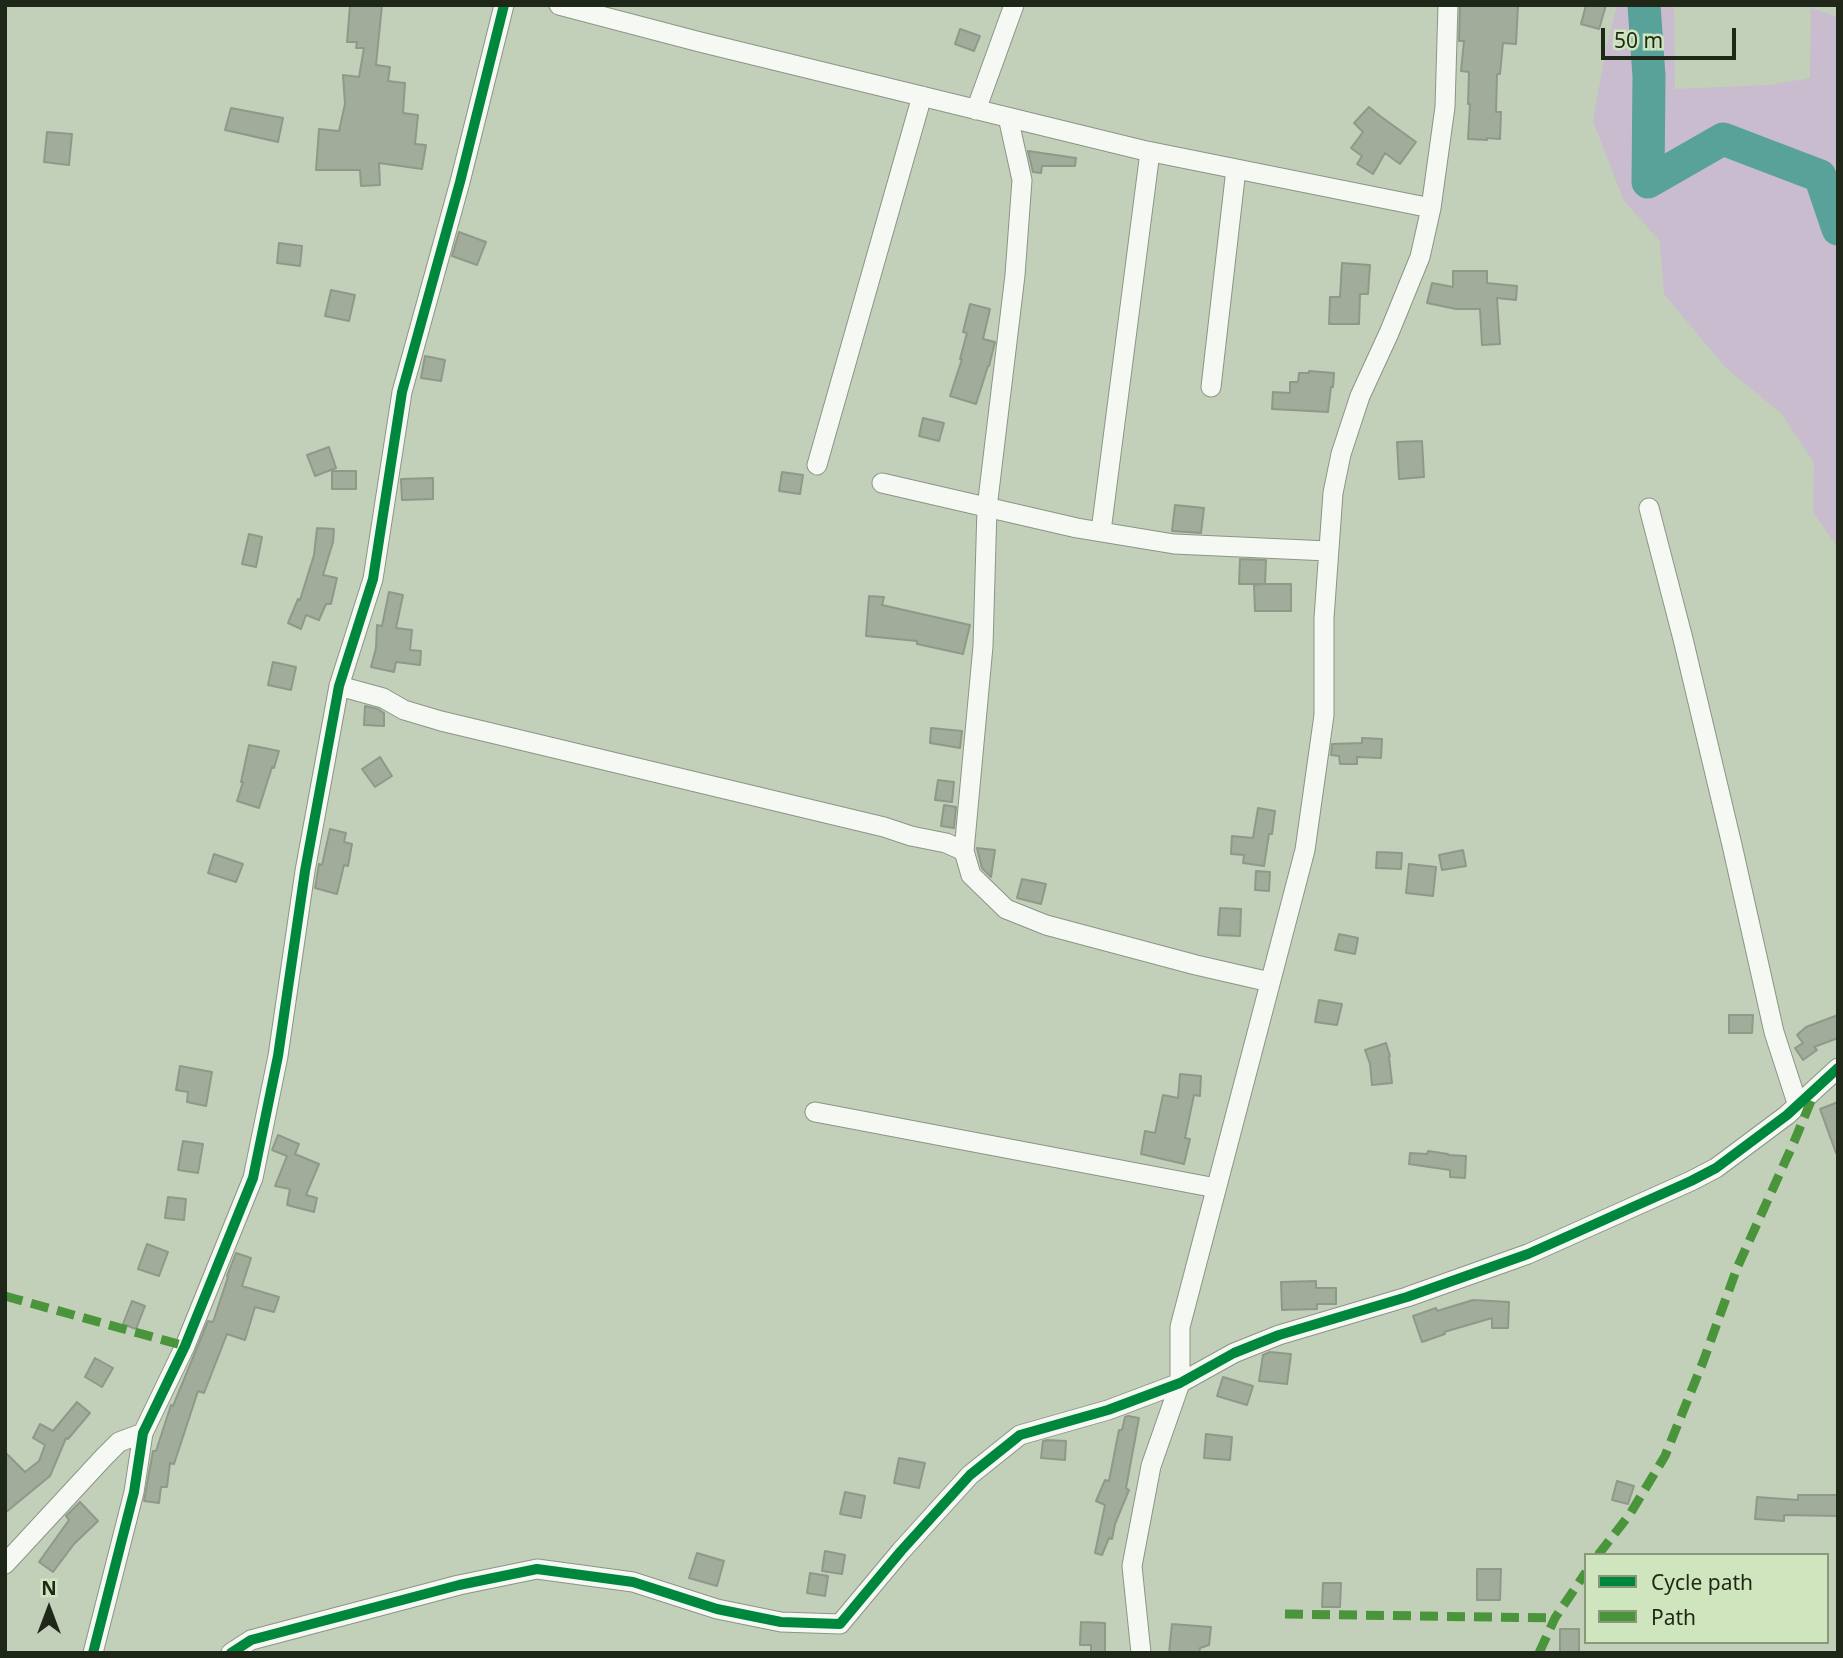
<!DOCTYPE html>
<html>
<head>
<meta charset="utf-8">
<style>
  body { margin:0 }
  #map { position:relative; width:1843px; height:1658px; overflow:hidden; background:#c2cfb9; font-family:"Noto Sans",sans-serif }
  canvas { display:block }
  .frame { position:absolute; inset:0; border:7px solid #1f2818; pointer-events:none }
  .legend { position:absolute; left:1584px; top:1553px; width:245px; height:91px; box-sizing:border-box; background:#cee5bd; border:2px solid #88997b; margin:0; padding:9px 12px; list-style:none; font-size:21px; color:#1f2818 }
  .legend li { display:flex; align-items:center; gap:14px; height:35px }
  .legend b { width:35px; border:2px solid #88997b }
  .north { position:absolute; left:14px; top:1574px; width:70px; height:70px; -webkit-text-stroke:5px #cee5bd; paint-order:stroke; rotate:0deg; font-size:19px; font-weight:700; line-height:28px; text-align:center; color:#1f2818 }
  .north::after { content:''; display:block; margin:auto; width:24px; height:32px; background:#1f2818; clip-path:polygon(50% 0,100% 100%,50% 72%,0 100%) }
  .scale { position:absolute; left:1601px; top:28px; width:135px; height:32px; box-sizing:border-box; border:4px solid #1f2818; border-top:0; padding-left:9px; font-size:21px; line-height:24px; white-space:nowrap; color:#1f2818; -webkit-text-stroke:5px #cee5bd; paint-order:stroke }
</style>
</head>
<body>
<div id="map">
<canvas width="1843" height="1658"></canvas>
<div class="frame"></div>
<ul class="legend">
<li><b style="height:9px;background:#00873e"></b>Cycle path</li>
<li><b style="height:9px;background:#4a953b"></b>Path</li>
</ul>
<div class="north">N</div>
<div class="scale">50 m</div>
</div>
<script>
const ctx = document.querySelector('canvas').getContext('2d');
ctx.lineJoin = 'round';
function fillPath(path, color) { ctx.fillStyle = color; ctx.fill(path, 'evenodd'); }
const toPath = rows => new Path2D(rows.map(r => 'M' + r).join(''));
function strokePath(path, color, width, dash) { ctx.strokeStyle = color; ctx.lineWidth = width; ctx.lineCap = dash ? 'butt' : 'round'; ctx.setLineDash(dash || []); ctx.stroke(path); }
fillPath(toPath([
  [1617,5,1674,5,1675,89,1770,85,1810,78,1811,8,1838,17,1838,548,1813,512,1814,463,1782,414,1725,367,1664,294,1660,241,1624,201,1593,121,1606,49]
]), '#c8bcce');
strokePath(toPath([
  [1644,5,1649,76,1648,182,1723,139,1820,176,1838,229]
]), '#58a29a', 33);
const building = toPath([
  [350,5,382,5,376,65,390,67,388,81,405,83,403,113,418,115,415,144,426,145,422,169,379,163,380,185,361,186,360,170,316,170,319,129,339,131,345,104,343,75,359,77,364,48,356,48,357,42,347,42,350,5],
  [1460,5,1518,5,1516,44,1503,43,1500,74,1497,74,1496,112,1501,112,1500,139,1487,138,1487,140,1468,139,1470,104,1468,104,1469,72,1461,71,1464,41,1459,41,1460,5],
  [1586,5,1606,5,1599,29,1581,24,1586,5],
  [960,29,980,36,974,51,955,44,960,29],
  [1369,107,1380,116,1416,142,1400,164,1385,153,1373,174,1357,164,1362,156,1351,148,1363,132,1354,123,1369,107],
  [231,108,283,118,278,142,225,130,231,108],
  [47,132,72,134,69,165,44,162,47,132],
  [1028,151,1076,158,1075,166,1042,166,1041,173,1033,172,1028,151],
  [459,232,486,242,477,265,452,256,459,232],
  [279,243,302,246,300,266,277,263,279,243],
  [1342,263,1370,265,1368,294,1360,294,1359,324,1329,324,1330,297,1340,297,1342,263],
  [1453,271,1487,271,1487,283,1517,286,1516,300,1497,298,1500,344,1482,345,1480,309,1456,309,1427,303,1432,283,1453,287,1453,271],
  [331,290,355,295,349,321,325,316,331,290],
  [970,304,990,309,983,339,995,342,989,366,988,366,976,404,950,396,962,359,960,359,967,333,963,332,970,304],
  [425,356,445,360,441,381,421,378,425,356],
  [1309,371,1334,373,1333,387,1331,387,1328,412,1272,409,1273,392,1290,393,1290,382,1298,382,1299,373,1309,373,1309,371],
  [923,418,944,423,939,441,919,436,923,418],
  [1422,441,1424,477,1399,479,1397,442,1422,441],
  [329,447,336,468,315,476,307,455,329,447],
  [332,471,356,471,356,489,332,489,332,471],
  [782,472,803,475,800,494,779,491,782,472],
  [433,478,433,499,402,500,401,479,433,478],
  [1175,505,1204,508,1201,533,1172,531,1175,505],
  [317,528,334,529,333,542,323,575,337,578,331,604,326,604,319,620,306,615,301,629,288,623,298,599,300,600,314,555,317,528],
  [249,534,262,537,256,567,242,564,249,534],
  [1240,559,1266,560,1265,584,1291,584,1291,611,1255,611,1254,585,1263,584,1239,584,1240,559],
  [389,592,403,595,396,628,412,630,410,650,421,651,420,665,396,662,394,672,371,667,376,648,377,625,382,626,389,592],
  [869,596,884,597,882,605,970,625,963,654,917,644,917,641,866,636,869,596],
  [273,662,296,667,291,690,268,685,273,662],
  [365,706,378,709,384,713,384,726,364,725,365,706],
  [931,728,962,731,960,748,930,743,931,728],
  [1362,738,1382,739,1381,758,1357,757,1357,764,1340,764,1339,756,1331,755,1332,744,1362,743,1362,738],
  [249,745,279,751,274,768,272,767,259,808,237,801,243,782,241,782,249,745],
  [380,757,392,776,375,787,362,769,380,757],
  [938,780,954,782,952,802,935,800,938,780],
  [944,805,956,807,954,828,941,826,944,805],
  [1258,808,1275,811,1272,834,1269,834,1264,866,1243,863,1244,855,1231,854,1232,836,1253,838,1258,808],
  [330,829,346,833,344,842,352,844,348,866,344,865,337,894,315,888,319,864,322,865,330,829],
  [977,848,995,850,991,877,982,868,977,848],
  [1463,850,1466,866,1442,870,1439,855,1463,850],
  [1377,852,1402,853,1401,869,1376,868,1377,852],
  [214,854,243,864,236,882,208,873,214,854],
  [1409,864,1436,867,1433,896,1406,893,1409,864],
  [1256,871,1270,872,1269,891,1255,890,1256,871],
  [1022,879,1046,884,1041,904,1017,898,1022,879],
  [1220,908,1241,909,1240,936,1218,935,1220,908],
  [1339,934,1358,938,1355,954,1335,950,1339,934],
  [1319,1000,1342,1004,1337,1025,1315,1022,1319,1000],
  [1729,1015,1753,1015,1752,1033,1729,1033,1729,1015],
  [1838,1015,1838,1038,1814,1047,1817,1050,1803,1060,1795,1048,1803,1043,1797,1035,1806,1027,1838,1015],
  [1386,1043,1390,1056,1389,1057,1392,1083,1372,1085,1370,1064,1365,1050,1386,1043],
  [180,1066,212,1072,206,1106,187,1102,188,1092,176,1090,180,1066],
  [1180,1074,1201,1076,1200,1096,1194,1095,1185,1138,1190,1139,1184,1164,1141,1154,1145,1131,1155,1133,1163,1095,1178,1098,1180,1074],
  [1838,1102,1838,1153,1836,1153,1820,1109,1838,1102],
  [278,1135,299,1144,295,1154,319,1164,306,1195,317,1198,314,1212,287,1205,290,1189,275,1186,287,1156,272,1150,278,1135],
  [183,1141,203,1144,198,1173,178,1170,183,1141],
  [1428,1151,1448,1154,1448,1155,1466,1156,1465,1178,1450,1177,1450,1170,1409,1164,1410,1153,1427,1154,1428,1151],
  [168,1197,186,1199,184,1220,165,1218,168,1197],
  [147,1244,168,1252,159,1276,138,1269,147,1244],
  [236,1253,251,1258,242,1286,279,1297,274,1312,255,1307,245,1340,227,1334,204,1393,198,1391,174,1464,170,1463,167,1487,161,1487,159,1503,144,1501,153,1451,156,1451,171,1405,173,1406,208,1321,213,1322,228,1277,227,1276,236,1253],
  [1316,1281,1316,1288,1336,1288,1336,1304,1317,1304,1317,1309,1282,1310,1281,1282,1316,1281],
  [1473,1300,1509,1302,1508,1328,1492,1328,1492,1318,1444,1332,1445,1334,1422,1342,1413,1316,1436,1308,1437,1311,1473,1300],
  [132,1301,145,1306,136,1329,123,1324,132,1301],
  [1270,1352,1291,1354,1287,1384,1259,1381,1263,1355,1270,1352],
  [95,1358,113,1368,102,1387,85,1377,95,1358],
  [1223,1377,1253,1386,1247,1405,1217,1396,1223,1377],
  [77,1402,90,1413,68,1439,66,1438,50,1476,5,1513,5,1452,25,1472,39,1461,45,1445,33,1438,40,1424,53,1431,77,1402],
  [1128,1416,1139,1418,1126,1488,1129,1490,1115,1524,1112,1539,1109,1538,1102,1555,1095,1553,1105,1505,1096,1501,1105,1480,1109,1481,1119,1430,1122,1430,1125,1417,1128,1416],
  [1206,1434,1232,1437,1230,1460,1204,1458,1206,1434],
  [1048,1440,1066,1441,1065,1460,1041,1458,1043,1441,1048,1440],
  [899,1458,925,1463,919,1488,894,1483,899,1458],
  [1617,1481,1634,1486,1628,1504,1612,1500,1617,1481],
  [845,1492,865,1496,861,1518,840,1514,845,1492],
  [1798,1495,1838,1495,1838,1516,1784,1515,1784,1521,1755,1519,1757,1497,1798,1500,1798,1495],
  [80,1502,98,1521,74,1544,53,1572,39,1562,69,1520,66,1516,80,1502],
  [825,1551,845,1555,842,1574,822,1571,825,1551],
  [697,1553,724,1561,717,1586,689,1578,697,1553],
  [1477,1569,1501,1569,1500,1600,1477,1600,1477,1569],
  [810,1573,828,1576,825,1596,807,1593,810,1573],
  [1323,1583,1341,1583,1340,1607,1322,1607,1323,1583],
  [1081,1622,1105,1623,1105,1653,1091,1653,1091,1645,1080,1645,1081,1622],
  [1172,1624,1211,1627,1209,1645,1200,1648,1199,1653,1169,1653,1172,1624],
  [1560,1629,1579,1629,1579,1653,1560,1653,1560,1629]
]);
fillPath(building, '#a2ac9b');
strokePath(building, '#8f9988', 2);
const minor = toPath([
  [559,5,700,42,1142,150,1431,208],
  [976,110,1014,5],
  [1008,117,1022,180,1015,275,987,508,983,646,964,851,971,875,1006,909,1046,925,1196,965,1270,982],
  [1211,387,1236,169],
  [817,465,922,96],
  [882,483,1077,528,1174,544,1328,551],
  [1649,508,1683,639,1732,845,1774,1032,1798,1106],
  [1101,531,1150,152],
  [339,686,383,698,404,710,441,721,884,827,911,836,946,843,964,851],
  [815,1112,1216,1188],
  [5,1564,104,1457,119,1442,143,1433],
  [93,1653,134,1492,143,1433,185,1346,253,1178,278,1056,305,871,339,686,373,579,402,392,460,182,504,5],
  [231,1653,251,1640,459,1585,537,1569,633,1582,717,1609,781,1622,840,1624,901,1551,970,1475,1020,1435,1108,1410,1180,1383,1234,1353,1279,1335,1407,1297,1528,1254,1691,1181,1716,1168,1787,1115,1838,1068],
  [1141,1653,1132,1566,1151,1466,1180,1383,1180,1327,1305,850,1324,715,1324,618,1333,493,1341,454,1360,396,1389,333,1420,257,1431,208,1445,107,1448,5]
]);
strokePath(minor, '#8b9584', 21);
strokePath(minor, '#f6f8f4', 19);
strokePath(toPath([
  [5,1296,185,1346],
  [1598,1555,1630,1514,1665,1456,1703,1362,1737,1268,1794,1142,1813,1096],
  [1285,1614,1555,1618],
  [1539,1653,1555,1618,1586,1572]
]), '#4a953b', 9, [18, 9]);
strokePath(toPath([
  [93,1653,134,1492,143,1433,185,1346,253,1178,278,1056,305,871,339,686,373,579,402,392,460,182,504,5],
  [231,1653,251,1640,459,1585,537,1569,633,1582,717,1609,781,1622,840,1624,901,1551,970,1475,1020,1435,1108,1410,1180,1383,1234,1353,1279,1335,1407,1297,1528,1254,1691,1181,1716,1168,1787,1115,1838,1068]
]), '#00873e', 10);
</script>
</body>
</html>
